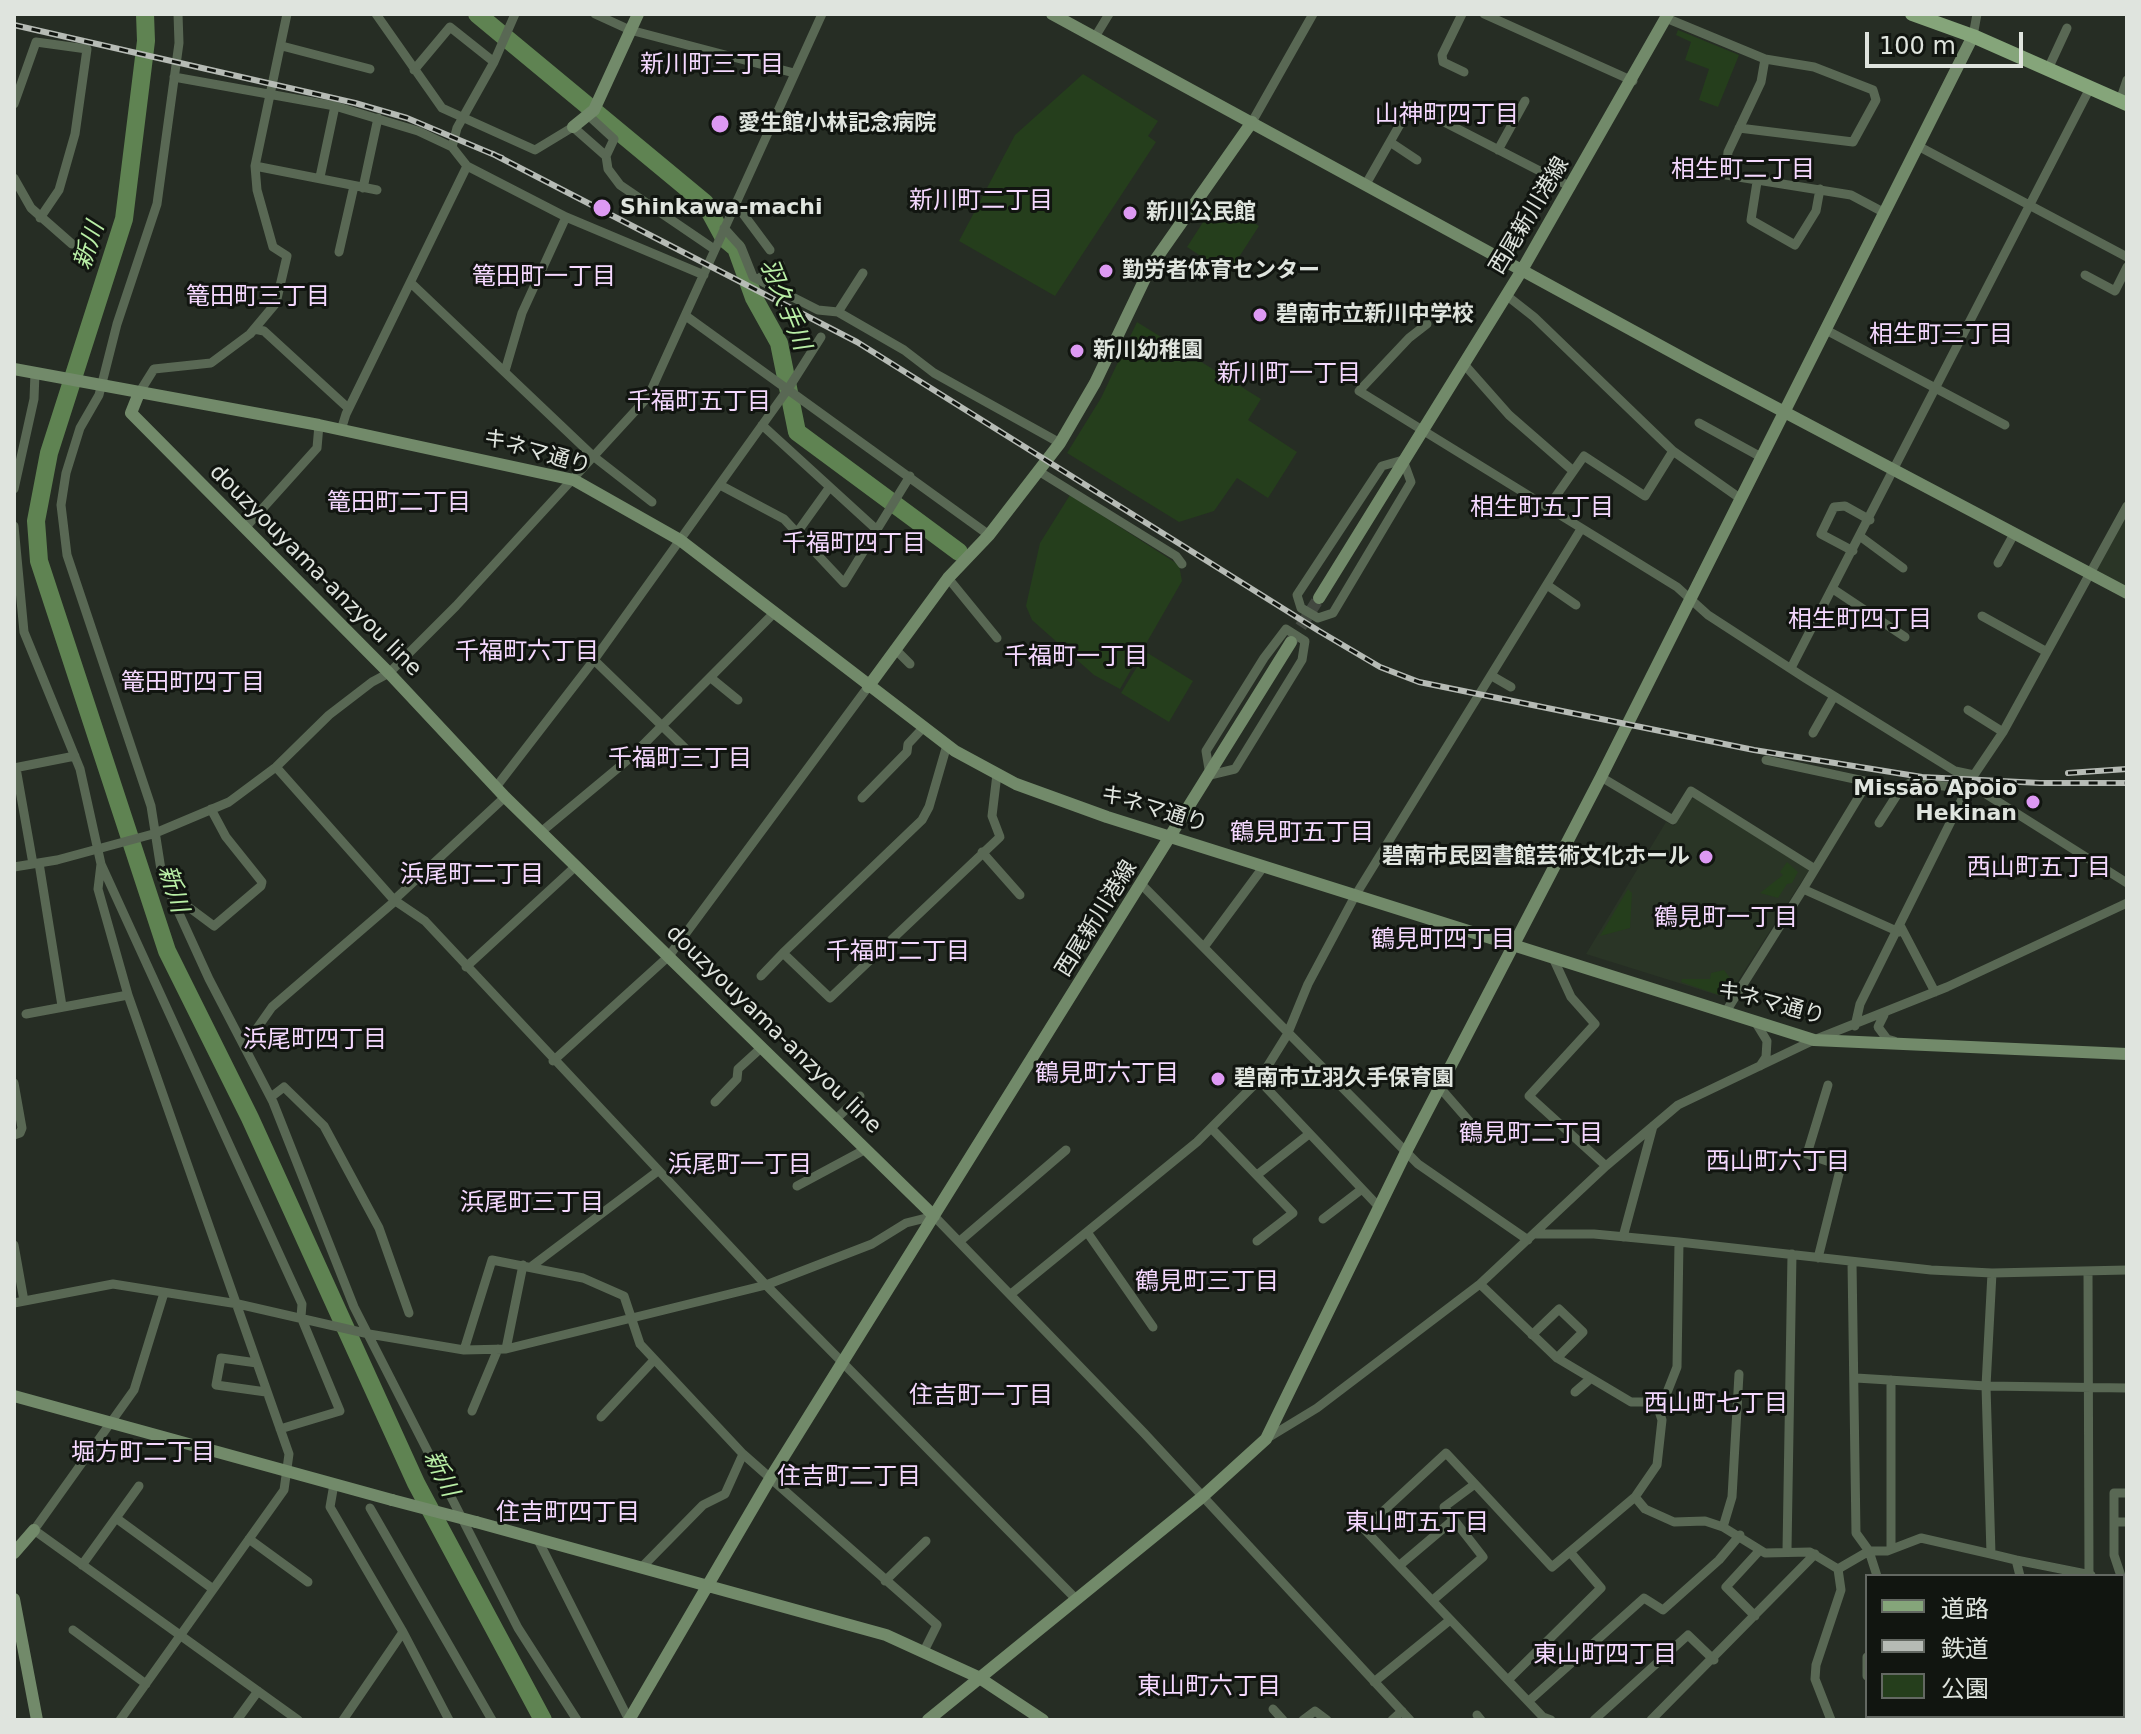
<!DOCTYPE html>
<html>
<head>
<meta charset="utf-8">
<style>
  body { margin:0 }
  #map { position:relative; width:2141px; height:1734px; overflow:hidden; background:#262d24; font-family:"DejaVu Sans","Noto Sans JP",sans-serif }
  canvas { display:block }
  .frame { position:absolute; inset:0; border:16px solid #dfe4de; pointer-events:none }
  .legend { position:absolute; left:1865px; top:1574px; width:260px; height:144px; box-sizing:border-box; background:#111510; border:2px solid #636862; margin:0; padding:10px 14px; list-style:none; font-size:24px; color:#dfe4de }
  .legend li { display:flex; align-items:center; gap:16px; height:40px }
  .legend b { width:40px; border:2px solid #636862 }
  .scale { position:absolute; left:1865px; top:32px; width:158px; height:36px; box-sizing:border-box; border:4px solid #dfe4de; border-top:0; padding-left:10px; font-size:24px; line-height:28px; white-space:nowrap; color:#dfe4de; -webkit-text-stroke:6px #111510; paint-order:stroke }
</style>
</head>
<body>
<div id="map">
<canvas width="2141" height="1734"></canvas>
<div class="frame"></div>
<ul class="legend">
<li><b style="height:10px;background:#85a57a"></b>道路</li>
<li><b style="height:10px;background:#b6bbb5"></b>鉄道</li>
<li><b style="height:22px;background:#253e1c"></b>公園</li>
</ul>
<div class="scale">100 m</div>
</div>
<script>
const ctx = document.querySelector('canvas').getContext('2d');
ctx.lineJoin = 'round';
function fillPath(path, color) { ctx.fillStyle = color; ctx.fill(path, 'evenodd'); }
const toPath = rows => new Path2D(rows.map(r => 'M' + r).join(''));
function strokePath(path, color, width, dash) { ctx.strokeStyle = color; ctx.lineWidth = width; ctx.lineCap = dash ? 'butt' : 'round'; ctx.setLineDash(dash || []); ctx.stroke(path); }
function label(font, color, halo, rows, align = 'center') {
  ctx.font = font + ' "DejaVu Sans","Noto Sans JP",sans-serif'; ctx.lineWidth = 6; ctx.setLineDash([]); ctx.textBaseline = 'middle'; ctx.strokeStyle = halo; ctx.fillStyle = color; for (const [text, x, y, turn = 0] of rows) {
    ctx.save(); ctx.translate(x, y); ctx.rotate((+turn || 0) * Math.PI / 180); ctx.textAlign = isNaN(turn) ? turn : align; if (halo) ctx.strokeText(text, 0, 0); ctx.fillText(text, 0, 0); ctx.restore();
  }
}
fillPath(toPath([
  [2127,507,2127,593,2090,575],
  [1696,798,1809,870,1727,998,1586,954,1666,822,1674,826,1691,799]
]), '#2a3526');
fillPath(toPath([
  [1678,30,1739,55,1718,107,1699,100,1709,69,1685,60,1691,42,1676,35],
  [1083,74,1158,121,1148,136,1156,142,1055,296,959,241,1015,135],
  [1218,199,1259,226,1228,274,1187,247],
  [1137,322,1261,399,1248,420,1297,452,1268,498,1237,478,1214,511,1179,522,1067,453,1101,398],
  [1070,495,1179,565,1182,581,1120,689,1094,675,1032,620,1026,606,1040,543],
  [1146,652,1193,681,1169,722,1121,693],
  [1787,862,1798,872,1792,883,1787,884,1778,898,1760,893,1783,875,1780,872],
  [1628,889,1632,893,1630,928,1600,936],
  [1724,970,1730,978,1719,995,1681,982,1682,979,1710,979,1711,973]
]), '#253e1c');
strokePath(toPath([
  [145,14,146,41,124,219,49,453,36,521,39,561,167,951,250,1118,416,1483,543,1720],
  [477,14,705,203,724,238,736,248,754,298,779,343,797,432,959,552]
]), '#5f8352', 18);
strokePath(toPath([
  [1291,642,1319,598]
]), '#424840', 12, [12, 6]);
strokePath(toPath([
  [178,14,179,43,157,204,117,324,99,395,80,428,66,473,61,505,67,555,151,806,162,876,209,979,273,1102,354,1307,518,1628,577,1720],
  [376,14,442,108,535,150,573,127,606,156],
  [515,14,494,62,457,128,452,147,467,166,566,217,704,275],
  [595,14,630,30,794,73],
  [1462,14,1442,55,1443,62,1464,72],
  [1484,14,1633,81],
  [1666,18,1765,59,1761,82,1728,152,1726,175,1851,195,1883,212],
  [1973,36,1977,14],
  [1095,37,1109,14],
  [282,46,370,69],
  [2048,69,2067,28],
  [414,70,450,27,494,62],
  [174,77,335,106,418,131,452,147],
  [2120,101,2127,80],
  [14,104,36,42,87,49,75,134,59,190,40,218],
  [589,116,614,139,606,156,608,169,620,185,714,249],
  [1252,122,1313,14],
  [1739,128,1853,142,1876,100,1873,90,1814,67,1765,59],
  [1390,142,1417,160],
  [1918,146,2127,257],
  [1498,150,1525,101],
  [255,166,377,190],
  [320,177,335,106],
  [14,178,31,208,72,244],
  [1757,182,1751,220,1795,245,1816,211,1820,189],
  [1366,184,1411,105,1571,187],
  [363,188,378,118],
  [735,203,770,250],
  [724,228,741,247,753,277,818,310,838,312],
  [339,252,354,186],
  [863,273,838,312,904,350,934,373,1060,443],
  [2085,275,2115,291,2127,267],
  [758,279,780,264],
  [412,284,593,456,652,502],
  [1506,295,1534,317,1673,451,1645,496,1584,456,1549,506],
  [686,316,989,535],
  [1427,324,1409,338,1359,391,1677,587,1708,615,1805,678,1955,771,1974,775],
  [254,329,264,331,348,408],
  [1826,330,2005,425],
  [1463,363,1509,415,1572,470],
  [505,371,522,313,566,217],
  [139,393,154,369,211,363,250,334,276,303,287,256,273,247,257,190,255,166,287,14],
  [1699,423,1761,457],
  [762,425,877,530],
  [341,430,346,414,467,166],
  [1673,451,1741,499],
  [1403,460,1411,482,1333,613,1318,618,1301,608,1297,595,1382,466,1403,460],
  [1040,472,1176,556,1182,564],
  [720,485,784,519,844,583,910,476],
  [14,489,34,399,35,373],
  [14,526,24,632,80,769,101,864,302,1304,301,1317,340,1411,280,1429],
  [245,528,317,448,319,425],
  [796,534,829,488],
  [1861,537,1903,568],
  [1853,551,1821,534,1834,507,1845,506,1870,520],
  [1998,563,2014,534],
  [948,578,997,638],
  [1547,585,1576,605],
  [1833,589,1905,637],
  [1982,616,2047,652],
  [1286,629,1305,641,1302,660,1235,769,1210,775,1206,751,1264,658,1286,629],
  [895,649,910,664],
  [594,660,689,752],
  [1791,668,2090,88],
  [1492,676,1511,687],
  [711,678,738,700],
  [1968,710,2003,732],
  [1813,733,1834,696],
  [947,745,929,807,922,820,783,953,830,998,1000,837,992,816,997,774],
  [1766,760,1864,781,1866,785,1803,889,1899,932],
  [276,767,394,900,425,921,766,1285,1077,1600],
  [14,768,75,756],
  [16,768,33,864],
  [1601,777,1673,820,1691,791,1815,869],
  [1970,784,2127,883],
  [496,787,594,660,788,389,821,337],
  [862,798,907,752,908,744,923,728],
  [1879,823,1902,787,1912,782,1967,789],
  [541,832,630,758,774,613],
  [982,852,1020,895],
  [39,863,62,1006],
  [101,864,98,889,128,995,289,1454,284,1490,120,1720],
  [14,867,57,860,153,834,229,802,276,767,329,715,372,682,389,673,456,606,648,397,822,14],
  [1142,885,1418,1164,1528,1240],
  [175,897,214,926,261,886,262,882,226,837,211,809],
  [394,900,505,797],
  [1901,927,1935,992],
  [1204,947,1264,866],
  [1554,960,1571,997,1595,1024,1529,1096,1606,1166],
  [466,967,576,866],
  [761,976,783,953],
  [1725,1013,1803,889],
  [26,1014,128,995],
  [1884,1015,1878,1027,1887,1039,1894,1041],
  [1756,1023,1767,1041,1766,1057,1760,1066],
  [1855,1026,1860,1004,1974,775,2003,732,2127,506],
  [243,1041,253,1034,272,1007,395,901],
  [553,1061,669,956,868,687],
  [1259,1080,1380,1208],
  [14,1083,22,1128,20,1133,14,1135],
  [1442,1090,1483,1137],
  [271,1097,284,1087,324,1126,379,1228,409,1313],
  [715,1102,737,1079,738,1069,761,1048],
  [835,1120,860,1096],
  [1211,1128,1293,1213,1257,1241],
  [1257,1175,1309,1134],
  [797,1186,866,1149],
  [1323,1219,1362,1189],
  [1087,1232,1153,1327],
  [1535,1234,1594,1234,1679,1242,1931,1270,1992,1273,2127,1270],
  [1623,1237,1653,1126],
  [960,1241,1066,1150],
  [14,1245,24,1301],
  [1818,1258,1841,1166,1807,1154,1828,1085],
  [532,1266,658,1171],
  [2088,1271,2089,1576],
  [1992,1273,1986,1386,1991,1554,2016,1560,2020,1576],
  [1480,1284,1557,1358,1631,1402,1656,1402,1666,1395,1677,1367,1679,1242],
  [164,1293,134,1390,34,1530,298,1720],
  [1011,1294,1197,1142,1259,1080,1287,1035,1308,984,1355,896,1581,529],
  [14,1303,113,1284,238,1304,369,1334,464,1350,506,1349,766,1285,872,1244,906,1223,934,1216,1144,1433,1410,1720],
  [1532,1335,1559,1309,1583,1332,1557,1358],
  [506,1349,523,1265],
  [464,1350,492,1260,583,1278,624,1296,640,1344,743,1454,937,1625,924,1651],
  [257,1363,221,1358,216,1385,266,1392],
  [1856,1378,1986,1386,2127,1388],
  [1891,1380,1891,1548],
  [1575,1392,1590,1379],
  [1656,1402,1662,1420,1657,1465,1635,1497,1645,1509,1674,1522,1705,1521,1723,1527,1765,1553,1810,1552,1838,1569,1841,1590,1816,1665,1815,1679,1831,1720],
  [472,1411,498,1349],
  [601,1417,654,1360],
  [1266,1439,1317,1408,1480,1284,1606,1166,1678,1105,1814,1040,1947,987,2127,903],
  [334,1484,330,1507,403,1632,449,1720],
  [1475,1484,1446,1453,1364,1529,1543,1717,1551,1720],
  [370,1508,492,1720],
  [116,1518,213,1589],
  [2114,1522,2127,1522],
  [1723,1527,1732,1497,1739,1374],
  [537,1538,629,1720],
  [249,1539,308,1582],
  [1787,1550,1792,1254],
  [2016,1560,2091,1575],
  [82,1565,139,1486],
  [1400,1565,1452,1521],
  [643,1566,703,1505,725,1494,743,1454],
  [1838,1569,1869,1551,1856,1533,1852,1262],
  [1877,1576,1869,1551,1887,1551,1921,1538,1991,1554],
  [2121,1576,2114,1555,2114,1493,2127,1493],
  [885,1581,926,1541],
  [2123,1583,2127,1585],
  [1433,1600,1483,1557,1444,1507,1475,1484,1552,1567,1635,1497],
  [1755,1616,1726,1587,1760,1550],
  [73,1630,146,1684],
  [1867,1657,1867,1676],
  [1510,1678,1601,1588,1570,1552],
  [1374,1682,1450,1620],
  [2123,1688,2127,1687],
  [1530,1700,1644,1598,1663,1610,1719,1560,1740,1535],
  [1273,1709,1283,1720],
  [1477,1715,1481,1720],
  [1877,1716,1878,1720],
  [2059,1716,2060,1720],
  [237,1720,258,1691],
  [343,1720,403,1632],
  [1303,1720,1315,1711,1327,1720],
  [1392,1720,1402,1711],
  [1594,1720,1688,1635,1714,1660],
  [1651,1720,1815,1554]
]), '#596854', 9);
strokePath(toPath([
  [1052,14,1703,369,2127,593],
  [573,127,594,110,638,14],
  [14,369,319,425,574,480,680,540,955,751,1016,784,1107,817,1814,1040,2127,1054],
  [139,393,131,413,389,673,505,797,934,1216],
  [1319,598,1522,270,1668,14],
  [868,687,948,578,989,535,1060,443,1095,383,1151,266,1252,122],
  [14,1396,392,1500],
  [476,1522,886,1635,978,1677,1043,1720],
  [14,1553,34,1530],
  [14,1599,37,1720],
  [629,1720,771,1477,1291,642],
  [928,1720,1201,1498,1266,1439,1407,1150,1601,777,1973,36]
]), '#728a6a', 12);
strokePath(toPath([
  [1912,14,1973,36,2127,104]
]), '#85a57a', 14);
const rail = toPath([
  [14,25,355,103,407,118,502,158],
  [493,154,857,342,1319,631,1380,667,1419,682,1754,750,1922,777,2040,783,2127,783],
  [2068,773,2127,769]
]);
strokePath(rail, '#b6bbb5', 6);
strokePath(rail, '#111510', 3, [9]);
strokePath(toPath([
  [392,1500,476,1522]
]), '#728a6a', 12);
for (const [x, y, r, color] of [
  [720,124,10,"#dd99f3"],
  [602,208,10,"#dd99f3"],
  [1130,213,8,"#dd99f3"],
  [1106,271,8,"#dd99f3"],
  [1260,315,8,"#dd99f3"],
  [1077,351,8,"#dd99f3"],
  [2033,802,8,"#dd99f3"],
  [1706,857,8,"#dd99f3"],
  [1218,1079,8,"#dd99f3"]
]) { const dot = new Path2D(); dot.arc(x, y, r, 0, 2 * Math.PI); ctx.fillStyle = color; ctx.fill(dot); strokePath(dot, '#111510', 3); }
label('bold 22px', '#dfe4de', '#111510', [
  ["愛生館小林記念病院",738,124],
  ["Shinkawa-machi",620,208],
  ["新川公民館",1146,213],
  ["勤労者体育センター",1122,271],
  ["碧南市立新川中学校",1276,315],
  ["新川幼稚園",1093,351],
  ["Missão Apoio",2017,789,"right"],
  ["Hekinan",2017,814,"right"],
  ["碧南市民図書館芸術文化ホール",1690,857,"right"],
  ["碧南市立羽久手保育園",1234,1079]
], 'left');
label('22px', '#dfe4de', '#111510', [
  ["西尾新川港線",1530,216,-59],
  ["キネマ通り",537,453,16],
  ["douzyouyama-anzyou line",315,571,45],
  ["キネマ通り",1154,810,17],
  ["西尾新川港線",1097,919,-58],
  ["キネマ通り",1771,1004,15],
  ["douzyouyama-anzyou line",773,1030,44]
]);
label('24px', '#f5d8ff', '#111510', [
  ["新川町三丁目",712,66],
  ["山神町四丁目",1447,116],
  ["相生町二丁目",1743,171],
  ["新川町二丁目",981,202],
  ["篭田町一丁目",544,278],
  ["篭田町三丁目",258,298],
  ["相生町三丁目",1941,336],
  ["新川町一丁目",1289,375],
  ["千福町五丁目",699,403],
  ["篭田町二丁目",399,504],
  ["相生町五丁目",1542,509],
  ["千福町四丁目",854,545],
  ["相生町四丁目",1860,621],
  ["千福町六丁目",527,653],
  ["千福町一丁目",1076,658],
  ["篭田町四丁目",193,684],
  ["千福町三丁目",680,760],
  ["鶴見町五丁目",1302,834],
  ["西山町五丁目",2039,869],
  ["浜尾町二丁目",472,876],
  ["鶴見町一丁目",1726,919],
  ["鶴見町四丁目",1443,941],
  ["千福町二丁目",898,953],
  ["浜尾町四丁目",315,1041],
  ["鶴見町六丁目",1107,1075],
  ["鶴見町二丁目",1531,1135],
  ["西山町六丁目",1778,1163],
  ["浜尾町一丁目",740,1166],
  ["浜尾町三丁目",532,1204],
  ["鶴見町三丁目",1207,1283],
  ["住吉町一丁目",981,1397],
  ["西山町七丁目",1716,1405],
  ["堀方町二丁目",143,1454],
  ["住吉町二丁目",849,1478],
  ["住吉町四丁目",568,1514],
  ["東山町五丁目",1417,1524],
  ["東山町四丁目",1605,1656],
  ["東山町六丁目",1209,1688]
]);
label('italic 24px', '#b9efa6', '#111510', [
  ["新川",90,246,-72],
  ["羽久手川",784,305,68],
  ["新川",172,889,72],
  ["新川",440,1474,64]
]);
</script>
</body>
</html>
